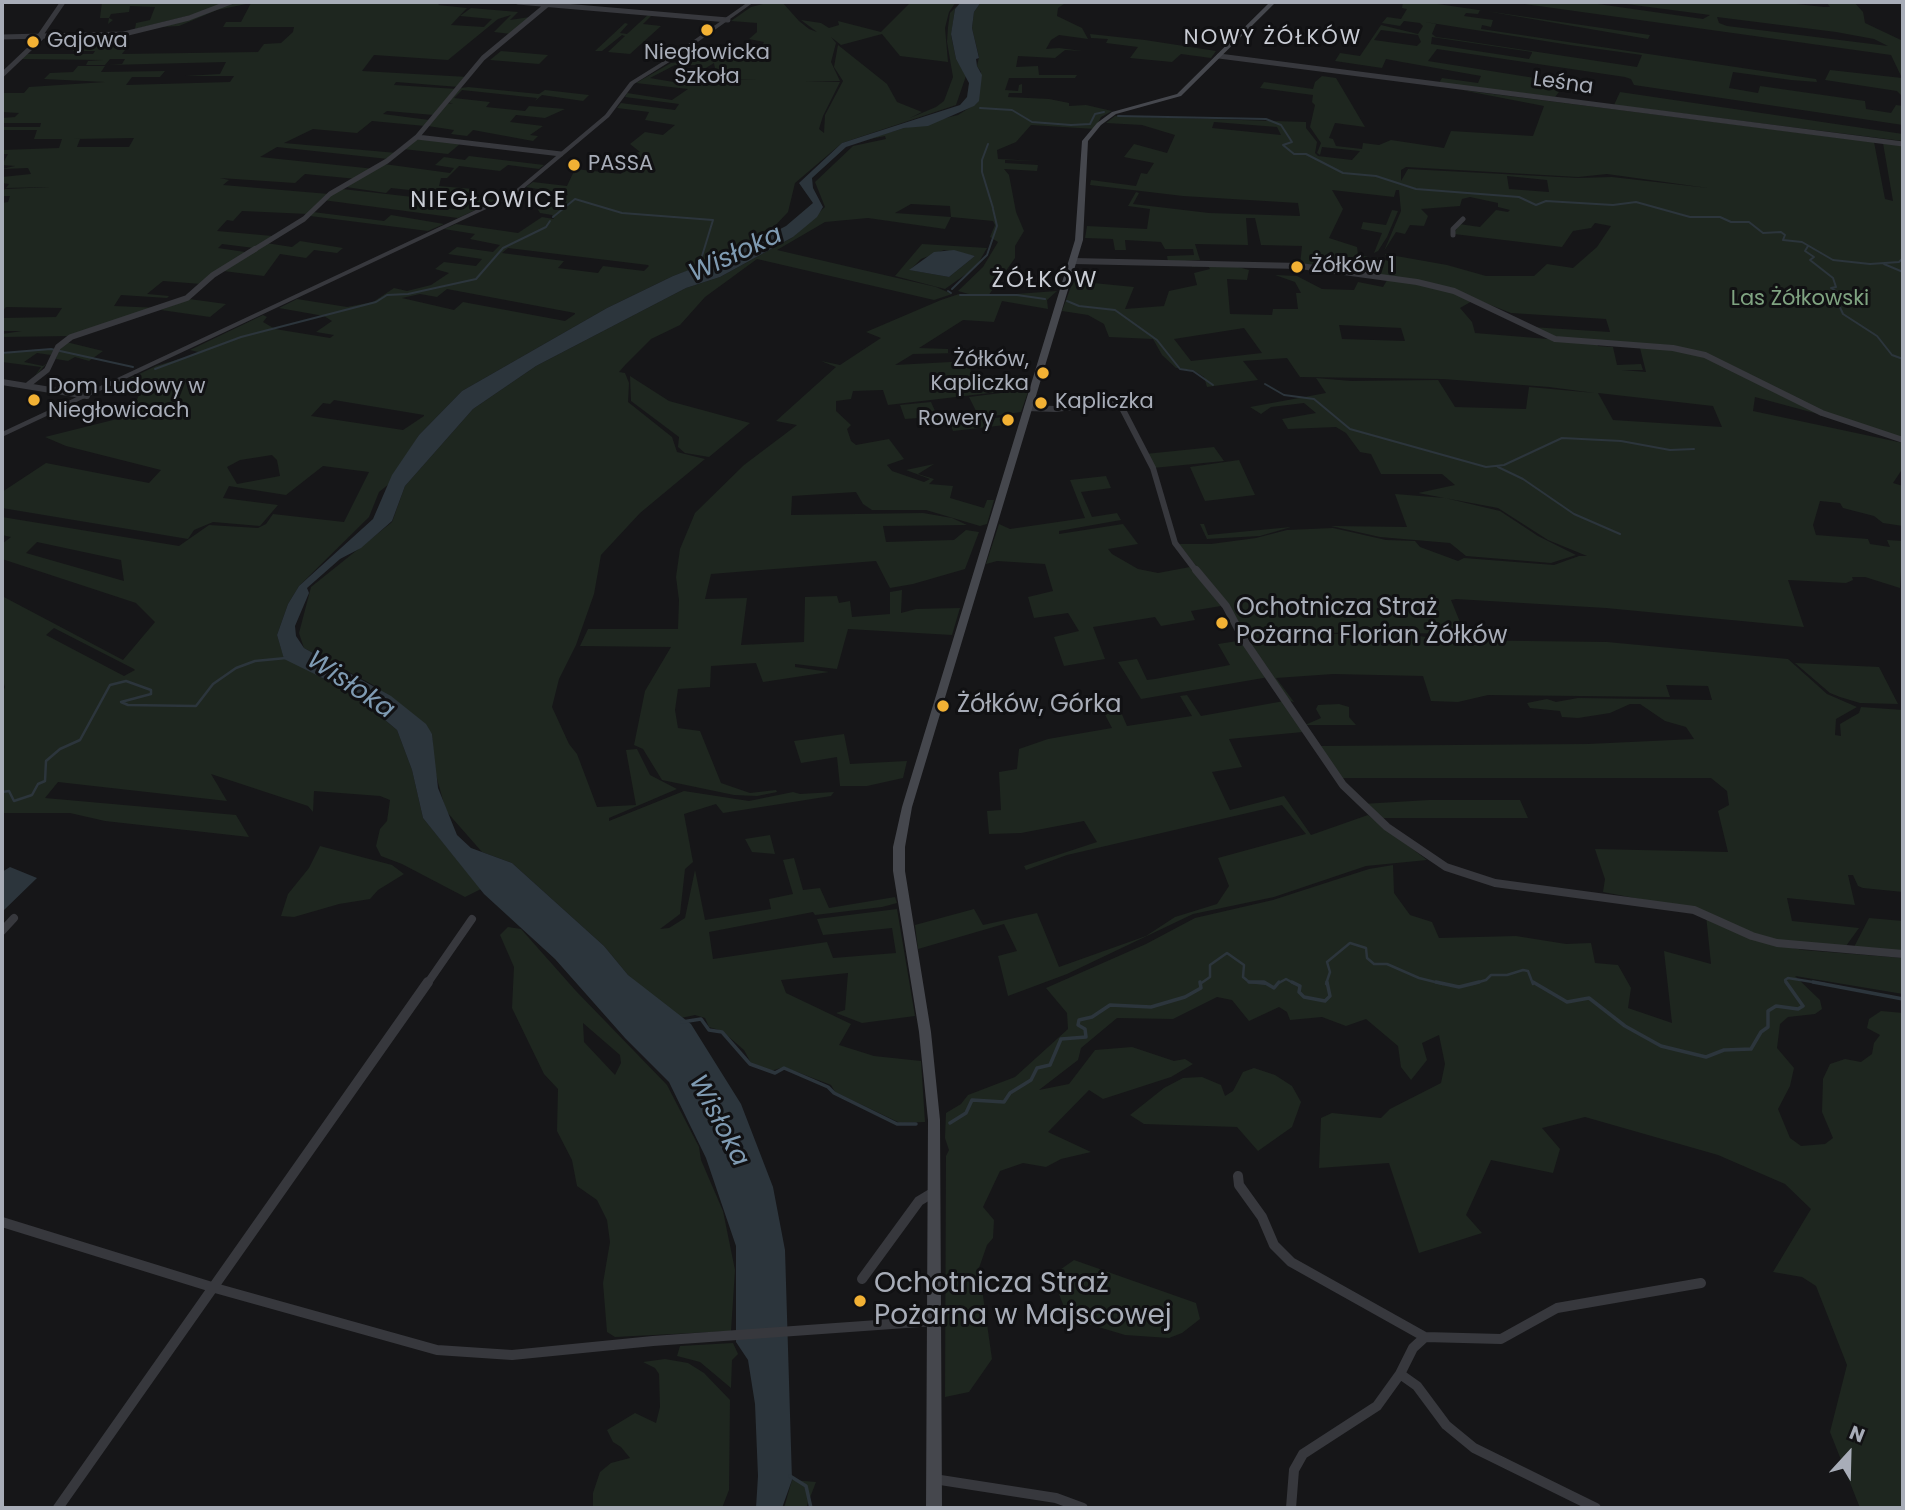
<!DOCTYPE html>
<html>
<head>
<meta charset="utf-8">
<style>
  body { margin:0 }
  #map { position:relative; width:1905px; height:1510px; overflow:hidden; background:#161618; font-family:Poppins,sans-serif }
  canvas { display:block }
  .frame { position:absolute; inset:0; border:4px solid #a8adb8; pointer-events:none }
  .north { position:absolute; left:1814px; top:1419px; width:70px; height:70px; -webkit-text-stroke:5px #111113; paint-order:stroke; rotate:22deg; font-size:19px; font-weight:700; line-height:28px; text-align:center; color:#a8adb8 }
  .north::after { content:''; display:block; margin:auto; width:24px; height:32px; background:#a8adb8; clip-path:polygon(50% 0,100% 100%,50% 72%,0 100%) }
</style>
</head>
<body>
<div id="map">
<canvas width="1905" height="1510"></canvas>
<div class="frame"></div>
<div class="north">N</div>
</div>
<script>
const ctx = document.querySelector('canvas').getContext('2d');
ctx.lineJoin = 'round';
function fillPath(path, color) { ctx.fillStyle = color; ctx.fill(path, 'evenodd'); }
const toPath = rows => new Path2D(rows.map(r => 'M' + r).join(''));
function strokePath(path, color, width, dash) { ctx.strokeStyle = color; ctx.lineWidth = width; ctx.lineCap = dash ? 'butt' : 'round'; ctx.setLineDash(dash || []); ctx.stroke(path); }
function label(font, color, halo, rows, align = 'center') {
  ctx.font = font + ' Poppins,sans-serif'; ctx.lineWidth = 6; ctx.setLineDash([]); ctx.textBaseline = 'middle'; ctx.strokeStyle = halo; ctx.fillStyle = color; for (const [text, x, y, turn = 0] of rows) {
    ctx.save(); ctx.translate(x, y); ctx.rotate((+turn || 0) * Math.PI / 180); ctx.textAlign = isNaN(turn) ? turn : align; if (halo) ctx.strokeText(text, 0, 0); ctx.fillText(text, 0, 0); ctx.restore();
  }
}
fillPath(toPath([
  [102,2,228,2,207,11,135,29,136,23,150,20,155,7,130,6,129,12,111,14,109,18,113,20,108,24,109,18,100,18],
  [234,2,442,2,438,5,467,8,451,25,484,27,492,19,460,16,471,8,518,12,510,20,530,17,511,34,494,32,511,15,498,19,448,60,374,55,362,71,468,77,459,87,396,82,394,85,457,89,434,115,387,111,383,114,429,120,425,126,372,121,357,133,313,129,284,143,397,153,388,159,277,147,260,157,375,169,357,179,305,174,295,183,220,178,229,180,223,185,329,194,308,214,242,211,233,221,227,220,217,231,272,236,286,228,254,248,222,244,218,248,245,252,201,284,163,281,147,294,169,296,167,298,121,295,114,306,160,308,71,336,2,337,2,334,22,331,2,331,2,318,56,317,62,308,6,307,2,312,2,203,8,202,10,196,2,196,2,192,5,189,50,187,6,188,9,184,2,183,2,177,31,174,28,168,2,169,15,166,2,165,8,154,2,154,2,150,59,148,62,139,34,139,37,130,2,130,4,127,40,127,41,123,2,123,2,118,15,117,19,113,2,112,2,93,24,93,29,87,105,82,44,79,50,73,73,72,78,66,105,66,101,72,165,71,160,77,132,77,126,85,230,82,234,76,185,76,220,74,226,62,109,65,122,64,125,59,110,59,105,65,86,65,88,61,103,60,21,59,26,54,93,54,95,51,73,51,77,46,101,46,110,36,120,36,120,46,128,46,122,54,258,52,264,44,281,43,293,32,294,27,223,27,226,22,241,22,251,3,217,10,179,26,159,27],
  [134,138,129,147,77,147,80,139,74,139],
  [771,2,782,2,799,21,809,29,817,32,801,20,821,23,829,28,839,25,838,21,881,32,911,2,956,2,949,12,945,28,948,62,900,56,882,34,841,45,831,37,836,43,831,62,840,81,805,81,840,82,823,116,819,129,824,133,825,115,843,81,834,67,838,45,887,84,897,102,922,112,910,118,936,107,944,101,953,77,947,42,948,27,950,13,961,2,955,9,951,35,956,59,966,76,956,105,842,143,795,183,788,212,771,230,771,235,720,259,673,276,607,308,462,391,419,435,389,484,379,492,369,517,299,586,288,604,277,635,284,658,353,693,397,730,412,770,423,818,481,889,465,897,402,864,381,856,376,846,380,829,387,821,390,800,380,796,314,791,313,812,308,806,211,774,227,801,58,782,45,798,236,815,249,837,105,821,70,813,2,813,2,694,5,687,2,678,2,596,123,660,155,622,136,603,2,559,2,544,11,537,2,535,2,517,179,546,209,525,258,528,266,524,273,514,344,522,369,472,323,466,286,495,229,486,223,498,278,505,260,526,213,522,194,530,188,539,2,508,2,492,46,463,149,483,161,470,66,446,45,437,129,416,141,391,114,386,156,366,196,354,198,352,190,350,263,315,267,317,263,322,275,329,330,338,334,335,316,332,332,321,324,316,279,308,297,299,347,307,373,302,394,288,407,291,431,285,449,273,435,269,444,262,476,266,482,259,448,254,457,247,493,252,500,245,470,239,475,234,444,229,456,224,518,233,542,217,554,219,552,215,540,213,534,203,557,208,568,194,526,187,533,182,567,186,575,169,621,174,623,171,601,167,609,166,622,156,640,152,630,144,645,132,663,135,675,125,645,120,649,112,617,108,621,103,675,110,679,104,625,97,627,93,672,100,688,89,636,83,671,63,758,54,764,42,749,39,757,32,757,23,731,21,751,7],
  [714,63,717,79,756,80,695,80,691,85,650,78,675,65,702,65,701,71],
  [508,248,648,265,649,266,644,271,603,266,598,273,558,268,564,261,502,253],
  [447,289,575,313,575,314,565,321,463,302,454,310,402,298,420,294,437,297],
  [334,400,424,415,424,416,403,430,311,416,323,403,330,404],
  [272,455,277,460,280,476,237,484,227,467,240,460],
  [37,542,121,560,124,581,26,553],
  [54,628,134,669,135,670,124,676,46,635],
  [981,2,1067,2,1058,8,1057,16,1082,28,1088,39,1059,35,1051,40,1046,49,1059,48,1082,51,1065,50,1055,58,1018,56,1016,67,1038,66,1039,75,1077,75,1075,78,1009,78,1005,90,1018,91,1019,85,1022,84,1022,93,1009,93,1008,97,1049,99,1069,103,1069,106,1086,105,1112,111,1101,117,1095,129,1031,125,1016,142,997,150,998,159,1039,161,1005,160,1005,163,1038,165,1037,171,1004,169,1009,175,1016,212,1024,231,1015,246,1015,258,988,296,1057,291,1047,300,1048,309,1002,301,994,322,963,320,919,348,948,349,948,353,959,353,913,354,895,365,969,361,973,386,1030,382,1028,388,1007,391,888,405,883,390,853,391,851,399,836,401,836,411,851,425,847,429,851,441,856,445,889,439,904,459,887,465,892,471,924,482,930,479,906,470,934,464,918,474,934,479,929,484,953,486,950,498,984,508,987,500,994,500,987,524,980,526,926,510,872,510,863,504,856,492,792,496,791,515,923,513,952,518,967,525,883,526,886,542,954,540,966,530,979,532,965,569,913,584,890,588,876,561,711,574,705,599,747,598,741,645,804,642,805,597,837,596,839,603,850,601,852,617,890,614,890,592,902,590,901,613,916,609,960,608,952,635,848,629,837,669,795,664,795,667,829,672,763,682,756,663,711,666,710,687,678,689,675,710,678,728,700,731,721,783,750,793,776,790,777,792,757,796,734,795,662,780,643,749,634,745,645,691,671,647,580,646,588,629,678,629,679,600,676,577,680,549,695,513,744,465,797,425,776,421,836,367,821,361,840,365,881,338,866,332,941,300,959,294,972,295,958,291,983,267,998,242,990,237,995,225,993,221,951,217,945,229,868,218,825,222,777,250,936,287,952,294,934,300,757,259,705,297,680,325,651,339,626,364,619,372,625,373,629,383,628,402,672,437,677,452,705,459,640,513,601,555,594,594,576,645,559,679,552,707,569,744,577,754,597,807,636,805,626,750,637,749,650,775,677,789,609,818,609,821,684,791,749,801,793,792,800,794,834,792,831,796,723,813,716,804,684,814,693,862,685,869,680,914,660,929,669,928,685,918,695,870,705,920,771,909,769,899,793,894,783,860,794,858,803,890,820,888,829,908,895,897,897,903,882,907,815,915,813,912,709,932,713,959,827,942,833,958,896,953,892,928,823,935,817,919,897,909,915,1016,862,1023,836,1013,845,1010,848,973,781,980,786,993,851,1024,839,1045,874,1056,921,1061,925,1122,900,1123,835,1092,831,1085,784,1067,771,1071,751,1063,744,1050,722,1031,709,1027,705,1018,695,1015,681,1018,671,1012,628,975,604,946,512,863,482,852,446,811,434,768,432,734,373,685,304,648,299,633,311,587,392,522,405,486,473,409,536,366,686,288,720,277,793,237,825,207,815,182,853,146,886,139,885,136,865,140,904,128,958,115,977,103,981,72,977,66,979,57,972,28,974,12],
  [911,204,950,206,951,217,895,213],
  [1403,2,1424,2,1650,35,1648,39,1480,10,1478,14,1466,13,1464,16,1493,20,1491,27,1482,25,1481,29,1816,79,1817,82,1791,80,1733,72,1729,88,1758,93,1760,86,1865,101,1866,109,1891,113,1896,105,1903,106,1903,125,1634,85,1631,79,1625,77,1437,49,1428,61,1566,83,1555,97,1439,83,1442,78,1478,83,1481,76,1402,62,1386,59,1382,68,1335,61,1340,53,1360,56,1381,25,1418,34,1423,26,1420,23,1404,21,1400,26,1382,23,1387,17,1401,19,1407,9,1402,8],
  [1425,22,1570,45,1642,55,1637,67,1452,39,1436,37,1432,34,1436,24],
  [1381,30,1418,35,1421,42,1417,46,1374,40],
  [1432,37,1532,52,1532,53,1529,59,1431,44],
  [1510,2,1584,2,1703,19,1710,15,1611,2,1778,2,1824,7,1830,7,1827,3,1832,2,1854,2,1863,12,1865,23,1903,41,1903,97,1897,91,1825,80,1830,70,1902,78,1891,55],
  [1717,17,1836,32,1874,39,1888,46,1727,26,1719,23],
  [650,13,654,13,643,24,661,26,630,54,608,52,625,36,622,35,602,51,595,51,625,23,628,24,620,33,627,34],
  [1090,34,1145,40,1216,51,1211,58,1181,54,1172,62,1130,58,1138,47,1106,43,1108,39,1091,38],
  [501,51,548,55,539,64,490,60],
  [1322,76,1336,78,1365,127,1335,123,1329,138,1333,139,1336,146,1362,149,1363,143,1379,145,1391,140,1444,148,1451,131,1533,136,1544,106,1461,90,1874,142,1885,199,1893,201,1883,143,1903,146,1903,438,1821,412,1818,414,1755,397,1753,411,1903,443,1903,468,1893,483,1903,486,1903,526,1883,523,1874,516,1843,508,1840,503,1820,501,1813,525,1816,535,1868,539,1870,544,1890,547,1887,540,1903,541,1900,588,1865,577,1852,577,1853,580,1846,583,1788,580,1804,627,1606,608,1456,599,1451,600,1460,622,1459,634,1348,632,1246,639,1232,612,1179,544,1211,544,1256,538,1287,530,1333,528,1386,540,1415,541,1420,547,1458,561,1464,558,1554,565,1579,556,1587,556,1548,540,1498,508,1418,493,1455,485,1442,474,1381,474,1371,454,1360,452,1346,433,1336,427,1288,429,1282,419,1316,413,1304,403,1271,407,1261,414,1250,407,1326,393,1316,378,1351,381,1438,380,1455,407,1526,409,1529,387,1595,393,1549,387,1443,379,1300,377,1287,358,1243,361,1258,380,1207,387,1204,377,1193,370,1176,368,1162,355,1153,339,1109,337,1104,324,1088,315,1062,311,1073,281,1134,287,1125,309,1164,306,1169,291,1197,285,1194,273,1210,269,1208,266,1192,267,1191,263,1228,264,1249,270,1247,280,1227,279,1230,314,1272,315,1273,309,1298,309,1296,293,1301,293,1295,282,1275,275,1297,276,1322,289,1354,290,1358,282,1383,287,1389,277,1445,289,1474,300,1460,308,1472,322,1475,333,1597,343,1598,346,1613,347,1617,365,1641,364,1643,370,1622,370,1646,372,1640,348,1679,348,1554,338,1531,327,1610,332,1606,319,1511,313,1447,288,1368,272,1374,264,1374,257,1389,261,1385,254,1447,265,1486,276,1534,276,1547,264,1573,268,1597,247,1611,226,1595,223,1591,228,1573,231,1562,247,1454,234,1459,224,1480,227,1496,210,1508,212,1510,210,1498,207,1498,203,1470,197,1462,199,1460,206,1421,209,1428,216,1424,226,1410,225,1405,234,1396,232,1384,251,1401,211,1399,190,1396,190,1394,197,1332,190,1343,209,1329,238,1357,247,1358,254,1368,257,1369,265,1357,271,1300,265,1302,246,1261,245,1255,218,1246,218,1248,245,1195,244,1200,260,1168,262,1167,256,1194,255,1193,249,1165,249,1161,242,1125,240,1126,250,1115,250,1113,239,1085,238,1087,226,1147,229,1150,209,1128,206,1136,192,1139,193,1133,204,1209,213,1300,216,1298,203,1183,196,1090,185,1091,180,1136,186,1141,173,1147,174,1154,163,1124,157,1134,144,1167,153,1175,135,1142,125,1106,123,1115,116,1306,122,1306,128,1317,142,1315,153,1318,156,1352,160,1360,151,1322,147,1320,155,1317,153,1321,143,1310,127,1315,105,1312,102,1313,95,1260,88,1264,82,1313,89,1315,82],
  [1214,122,1277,127,1281,135,1212,128],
  [1406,167,1578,177,1607,174,1708,188,1612,177,1578,178,1408,169,1401,181,1401,170],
  [1507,176,1547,180,1549,192,1509,189],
  [1339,325,1401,328,1405,341,1342,339],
  [1244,328,1262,353,1191,361,1174,339],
  [1598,393,1713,406,1722,427,1613,420],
  [468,87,539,94,545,90,589,95,583,101,542,95,535,101,537,98,462,90,454,98,490,102,486,107,525,111,529,106,565,109,545,118,516,115,510,122,543,126,530,135,538,136,533,141,473,130,467,136,451,134,454,130,428,126,446,103,453,104,448,102,461,88],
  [1620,92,1903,134,1903,141,1614,105],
  [416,139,461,143,448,154,403,149],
  [469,156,544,165,539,169,508,165,500,171,459,166,447,178,441,178,439,186,473,189,465,196,496,200,487,204,437,198,437,193,391,188,386,193,346,187,384,164,450,173,454,168,435,165,444,157,465,160],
  [342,189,422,198,416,205,454,209,461,203,484,206,458,218,323,200],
  [1392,210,1398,211,1387,237,1378,251,1374,253,1382,233,1361,229,1363,222,1386,225],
  [313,212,384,221,391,215,444,224,428,231,310,216],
  [300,241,343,248,337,253,314,250,306,258,280,254,264,276,223,271,266,243,292,247],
  [922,244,987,248,976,267,945,289,895,276],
  [944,250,975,256,949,277,910,270,921,259],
  [189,299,226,304,210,317,161,310],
  [66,342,103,351,89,361,75,357,68,361,56,359,57,352],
  [38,349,54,350,51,355,37,353,24,362,43,366,47,363,33,379,41,367,2,362,2,354],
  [630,376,669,401,750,423,709,457,685,453,678,447,679,437,631,401],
  [1025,390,1028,392,1021,412,1001,415,979,417,969,397],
  [931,402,940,422,921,425,918,418,905,419,900,405],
  [1004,417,1005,425,953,431,951,426,952,423],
  [1214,447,1224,461,1153,468,1145,454],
  [1239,460,1255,495,1205,501,1190,467],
  [1106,476,1111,488,1081,492,1092,517,1117,513,1121,520,1059,531,1059,534,1123,524,1138,544,1108,549,1112,554,1138,569,1158,573,1190,567,1221,606,1191,611,1195,620,1161,626,1155,617,1093,627,1105,659,1064,666,1054,637,1079,631,1068,613,1034,618,1028,597,1053,591,1045,564,997,561,986,564,999,524,1010,529,1085,518,1070,480],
  [1395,494,1445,498,1500,511,1538,536,1576,555,1551,563,1466,556,1450,543,1380,537,1331,526,1407,527],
  [1200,524,1204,524,1208,535,1291,527,1260,536,1188,540,1207,539],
  [1320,634,1403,634,1450,640,1607,642,1788,659,1827,694,1857,707,1836,719,1835,735,1841,736,1840,724,1859,713,1861,707,1903,710,1903,892,1863,888,1858,886,1853,875,1848,875,1855,905,1787,898,1792,921,1859,928,1846,946,1780,941,1753,934,1703,911,1603,892,1605,879,1595,849,1728,852,1718,811,1729,805,1727,791,1711,778,1342,778,1320,746,1588,744,1694,739,1686,727,1665,721,1640,704,1630,704,1610,713,1578,718,1562,717,1560,711,1530,708,1527,703,1547,699,1556,702,1578,698,1712,700,1708,686,1666,685,1670,697,1488,695,1458,702,1431,701,1423,676,1333,674,1276,678,1294,702,1290,701,1247,642],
  [1244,640,1269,677,1141,699,1118,662,1137,659,1147,680,1155,679,1230,665,1218,644],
  [1795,663,1879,667,1898,704,1860,703,1840,697,1830,693],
  [1187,695,1201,716,1284,701,1303,732,1229,739,1242,767,1212,772,1230,810,1284,796,1311,835,1368,815,1427,860,1366,866,1274,897,1193,914,1067,974,1008,996,998,956,1017,951,1004,924,918,949,915,925,974,909,983,925,1037,913,1059,967,1146,936,1175,917,1217,904,1229,886,1218,858,1306,834,1282,805,1067,855,1026,870,1024,866,1097,842,1084,821,1021,833,989,834,987,811,1001,810,999,772,1017,769,1019,749,1048,739,1112,728,1101,707,1117,703,1127,726,1192,716,1180,696],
  [1339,704,1349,707,1349,717,1356,725,1305,725,1321,718,1316,709,1318,705],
  [844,734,850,764,907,761,903,778,867,786,840,786,837,757,801,763,794,741],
  [1429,800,1520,800,1528,818,1378,818,1362,804],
  [770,835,775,854,752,852,745,839],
  [320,846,392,865,404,874,378,890,370,899,339,904,294,917,281,916,288,894,309,868],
  [1393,865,1394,893,1410,915,1432,922,1439,938,1516,936,1566,944,1591,943,1595,963,1618,965,1631,988,1628,1008,1672,1023,1664,951,1711,964,1706,915,1758,941,1803,950,1903,958,1903,994,1795,976,1820,1000,1822,1009,1815,1014,1788,1017,1780,1024,1777,1048,1794,1068,1790,1086,1778,1109,1790,1138,1801,1146,1825,1144,1833,1138,1822,1112,1823,1079,1830,1064,1845,1059,1861,1062,1872,1054,1874,1043,1880,1035,1867,1028,1869,1019,1881,1011,1903,1013,1903,1508,1860,1508,1830,1432,1847,1365,1816,1286,1802,1277,1773,1272,1811,1209,1785,1184,1718,1155,1585,1117,1542,1128,1560,1149,1553,1173,1491,1160,1466,1215,1482,1233,1419,1253,1389,1163,1319,1168,1321,1118,1332,1113,1381,1118,1390,1109,1441,1083,1445,1064,1439,1035,1422,1043,1427,1060,1411,1080,1401,1067,1398,1046,1366,1019,1346,1026,1322,1017,1290,1020,1287,1012,1279,1007,1249,1021,1232,1000,1217,997,1173,1019,1117,1018,1081,1048,1078,1060,1039,1090,1069,1084,1095,1050,1132,1047,1174,1061,1185,1059,1193,1064,1171,1077,1103,1099,1089,1090,1048,1132,1091,1152,1061,1159,1046,1167,1023,1163,1000,1171,983,1207,994,1220,993,1238,987,1245,979,1268,992,1359,969,1392,945,1397,946,1156,949,1150,945,1138,946,1113,961,1104,968,1095,1015,1077,1068,1029,1067,1013,1046,988,1146,944,1195,918,1273,900,1369,869],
  [1869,918,1903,921,1903,953,1853,949],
  [508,927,521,929,576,991,667,1085,699,1147,701,1160,723,1211,735,1270,731,1331,615,1337,607,1332,603,1283,610,1242,607,1220,597,1200,577,1186,572,1160,557,1131,558,1089,544,1074,512,1008,514,967,500,935],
  [583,1023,620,1055,621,1063,615,1075,584,1042],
  [1254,1068,1275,1075,1292,1086,1301,1102,1292,1127,1258,1151,1237,1127,1144,1124,1130,1115,1164,1088,1183,1078,1202,1077,1221,1085,1225,1096,1233,1091,1243,1072],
  [1074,1260,1196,1303,1200,1319,1182,1333,1169,1338,1125,1335,1082,1322,1066,1312,1055,1284,1054,1274],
  [733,1343,738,1354,732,1360,731,1388,700,1362,677,1356,680,1346],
  [665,1359,688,1363,704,1373,730,1400,729,1490,722,1508,593,1508,593,1493,600,1472,611,1463,630,1458,621,1447,613,1442,607,1430,635,1413,656,1423,660,1407,659,1374,655,1368,643,1362],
  [792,1480,816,1482,806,1508,784,1508]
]), '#1e261f');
fillPath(toPath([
  [961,2,981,2,974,12,972,28,979,58,976,59,977,66,982,75,979,101,974,106,928,126,904,128,846,147,812,178,813,188,823,207,817,217,793,237,720,277,686,288,536,366,473,409,405,486,392,521,361,548,340,559,307,588,309,593,295,626,296,636,304,648,391,696,426,724,432,734,438,788,457,835,471,848,512,863,604,946,628,975,691,1024,741,1104,773,1187,785,1250,792,1480,782,1508,756,1508,758,1476,755,1404,748,1360,736,1342,736,1246,706,1158,669,1082,625,1038,555,959,484,894,423,818,412,770,397,730,353,693,284,659,277,635,288,604,299,586,373,519,392,475,419,435,462,391,607,308,673,276,733,253,786,226,813,203,799,183,842,143,960,105,967,97,969,83,956,59,951,34,955,9],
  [954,250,975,256,949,277,909,270,934,252],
  [10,867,37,878,2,912,2,872]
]), '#2c353c');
strokePath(toPath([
  [980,108,1012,110,1032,122,1071,125,1090,124,1095,114,1104,112],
  [1118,116,1266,119,1281,125,1292,142,1283,145,1294,154,1306,154,1343,173,1376,176,1416,189,1519,197,1536,205,1546,201,1613,205,1636,202,1690,217,1720,217,1731,222,1749,222,1763,233,1781,232,1785,235,1783,240,1802,242,1833,260,1870,264,1899,262,1903,258],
  [988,144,982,160,982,172,993,208],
  [553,217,575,199,622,213,713,220,699,266],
  [1808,246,1805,251,1814,257,1810,260,1833,278,1836,287,1831,288,1844,296,1846,302,1839,305,1843,314,1877,336,1892,355,1903,359],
  [1884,264,1903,272],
  [952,289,987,255,997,226,993,209],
  [948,291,951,293],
  [960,295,1017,295,1045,299],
  [1067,301,1079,306,1115,310,1157,340,1180,369,1193,371,1213,385],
  [2,353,51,349,133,367],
  [155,369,241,337,376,302,387,295,408,294,476,279,503,248,546,227,550,221],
  [1265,384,1284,395,1314,399,1350,429,1486,467,1504,465,1562,438,1621,441,1670,450,1694,449],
  [1498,467,1523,479,1574,514,1620,534]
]), '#2c353c', 2);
strokePath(toPath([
  [2,792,9,791,14,801,32,795,38,784,45,781,46,761,60,749,80,740,110,685,126,681,151,690,151,694,121,702,128,705,196,706,213,684,236,668,255,661,286,658],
  [1200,984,1210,977,1210,965,1227,953,1244,965,1243,977,1249,982,1267,984],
  [1277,984,1286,979,1295,984],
  [1326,984,1330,972,1327,962,1350,943,1366,948,1367,958,1374,964,1387,964,1419,978,1443,984],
  [1472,984,1486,980,1491,975,1507,975,1523,970,1528,971,1533,984],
  [1787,984,1785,980,1788,978,1825,984]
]), '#2c353c', 2.5);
strokePath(toPath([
  [1249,982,1264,982,1274,988,1279,982],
  [1292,982,1300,986,1299,992,1304,997,1325,1001,1330,996,1327,982],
  [1436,982,1459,987,1479,982],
  [1533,982,1567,1002,1589,998,1625,1026,1661,1046,1706,1057,1724,1050,1751,1049,1761,1032,1768,1027,1768,1011,1776,1006,1798,1009,1803,1006,1786,982],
  [1813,982,1903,999],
  [682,1022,701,1019,709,1030,722,1032,750,1064,775,1073,784,1068,828,1087,834,1093,897,1124,916,1124],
  [950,1123,966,1113,972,1100,1004,1102,1010,1093,1031,1080,1037,1068,1050,1065,1061,1039,1086,1037,1085,1029,1078,1025,1079,1020,1092,1017,1110,1005,1151,1007,1185,997,1201,988,1200,982],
  [790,1476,806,1486,811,1508]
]), '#2c353c', 3.5);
strokePath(toPath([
  [518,2,728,20],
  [2,37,124,34,189,18,231,2],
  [39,37,63,2],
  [1219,56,1903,144],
  [2,75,42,37],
  [417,137,561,154],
  [1453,235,1453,229,1463,219],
  [252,251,304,219,330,194,387,161,417,137,483,58,548,4]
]), '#37383d', 5);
strokePath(toPath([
  [1073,261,1300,266,1417,282,1454,291,1555,339,1673,348,1705,355,1822,413,1903,440],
  [2,382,87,396],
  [29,384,47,370,58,347,71,337,187,298,213,275,255,249],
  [1027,408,1055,409,1109,403,1122,408,1153,468,1175,543,1197,572]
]), '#37383d', 6);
strokePath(toPath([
  [1196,570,1226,606,1244,640,1343,785,1387,827,1446,867,1495,883,1694,910,1752,936,1777,943,1903,954],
  [2,931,14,918],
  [427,984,472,919]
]), '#37383d', 8);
strokePath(toPath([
  [1238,1176,1239,1185,1262,1217,1274,1245,1291,1262,1425,1337],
  [2,1222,215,1288,437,1350,512,1355,653,1341,934,1321],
  [862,1279,919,1201,934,1192],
  [1400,1374,1417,1386,1446,1425,1474,1448,1596,1508],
  [934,1479,1056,1498,1083,1508],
  [58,1508,428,982],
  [1291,1508,1294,1470,1303,1454,1377,1406,1400,1374,1413,1348,1425,1337,1501,1339,1557,1308,1701,1283]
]), '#37383d', 10);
fillPath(toPath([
  [748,2,754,2,671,61,634,84,609,117,516,195,2,437,2,432,512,193,605,115,630,82,667,59,748,2]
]), '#37383d');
fillPath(toPath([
  [1270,2,1276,2,1181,96,1116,114,1101,125,1088,141,1083,240,912,807,905,847,905,871,931,1032,940,1120,942,1508,926,1508,928,1120,919,1032,893,871,893,847,902,807,1075,240,1082,141,1097,123,1112,112,1177,94,1270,2]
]), '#45474d');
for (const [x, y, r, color] of [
  [707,30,7,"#f2b134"],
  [33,42,7,"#f2b134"],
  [574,165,7,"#f2b134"],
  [1297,267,7,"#f2b134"],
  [1043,373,7,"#f2b134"],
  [34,400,7,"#f2b134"],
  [1041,403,7,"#f2b134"],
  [1008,420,7,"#f2b134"],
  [1222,623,7,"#f2b134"],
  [943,706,7,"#f2b134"],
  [860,1301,7,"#f2b134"]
]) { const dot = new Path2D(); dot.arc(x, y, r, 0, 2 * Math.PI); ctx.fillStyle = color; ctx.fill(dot); strokePath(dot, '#111113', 2.5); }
ctx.letterSpacing = '2px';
label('21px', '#c9ccd4', '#111113', [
  ["NOWY ŻÓŁKÓW",1273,39]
]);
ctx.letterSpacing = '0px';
label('21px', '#a8adb8', '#111113', [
  ["Gajowa",47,42],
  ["Niegłowicka",707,54,"center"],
  ["Szkoła",707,78,"center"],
  ["PASSA",588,165],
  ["Żółków 1",1311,267],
  ["Żółków,",1029,361,"right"],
  ["Kapliczka",1029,385,"right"],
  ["Dom Ludowy w",48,388],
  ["Niegłowicach",48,412],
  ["Kapliczka",1055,403],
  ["Rowery",994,420,"right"]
], 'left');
label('21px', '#a8adb8', '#111113', [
  ["Leśna",1563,84,8]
]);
label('21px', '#7fa381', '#111113', [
  ["Las Żółkowski",1800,300]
]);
ctx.letterSpacing = '2px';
label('23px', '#c9ccd4', '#111113', [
  ["NIEGŁOWICE",489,201],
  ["ŻÓŁKÓW",1045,281]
]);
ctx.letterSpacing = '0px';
label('24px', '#a8adb8', '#111113', [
  ["Ochotnicza Straż",1236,609],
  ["Pożarna Florian Żółków",1236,637],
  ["Żółków, Górka",957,706]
], 'left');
label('italic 26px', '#7f9bb3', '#111113', [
  ["Wisłoka",736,255,-25],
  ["Wisłoka",350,686,34],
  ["Wisłoka",718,1121,62]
]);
label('28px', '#a8adb8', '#111113', [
  ["Ochotnicza Straż",874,1285],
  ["Pożarna w Majscowej",874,1317]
], 'left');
</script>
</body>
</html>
